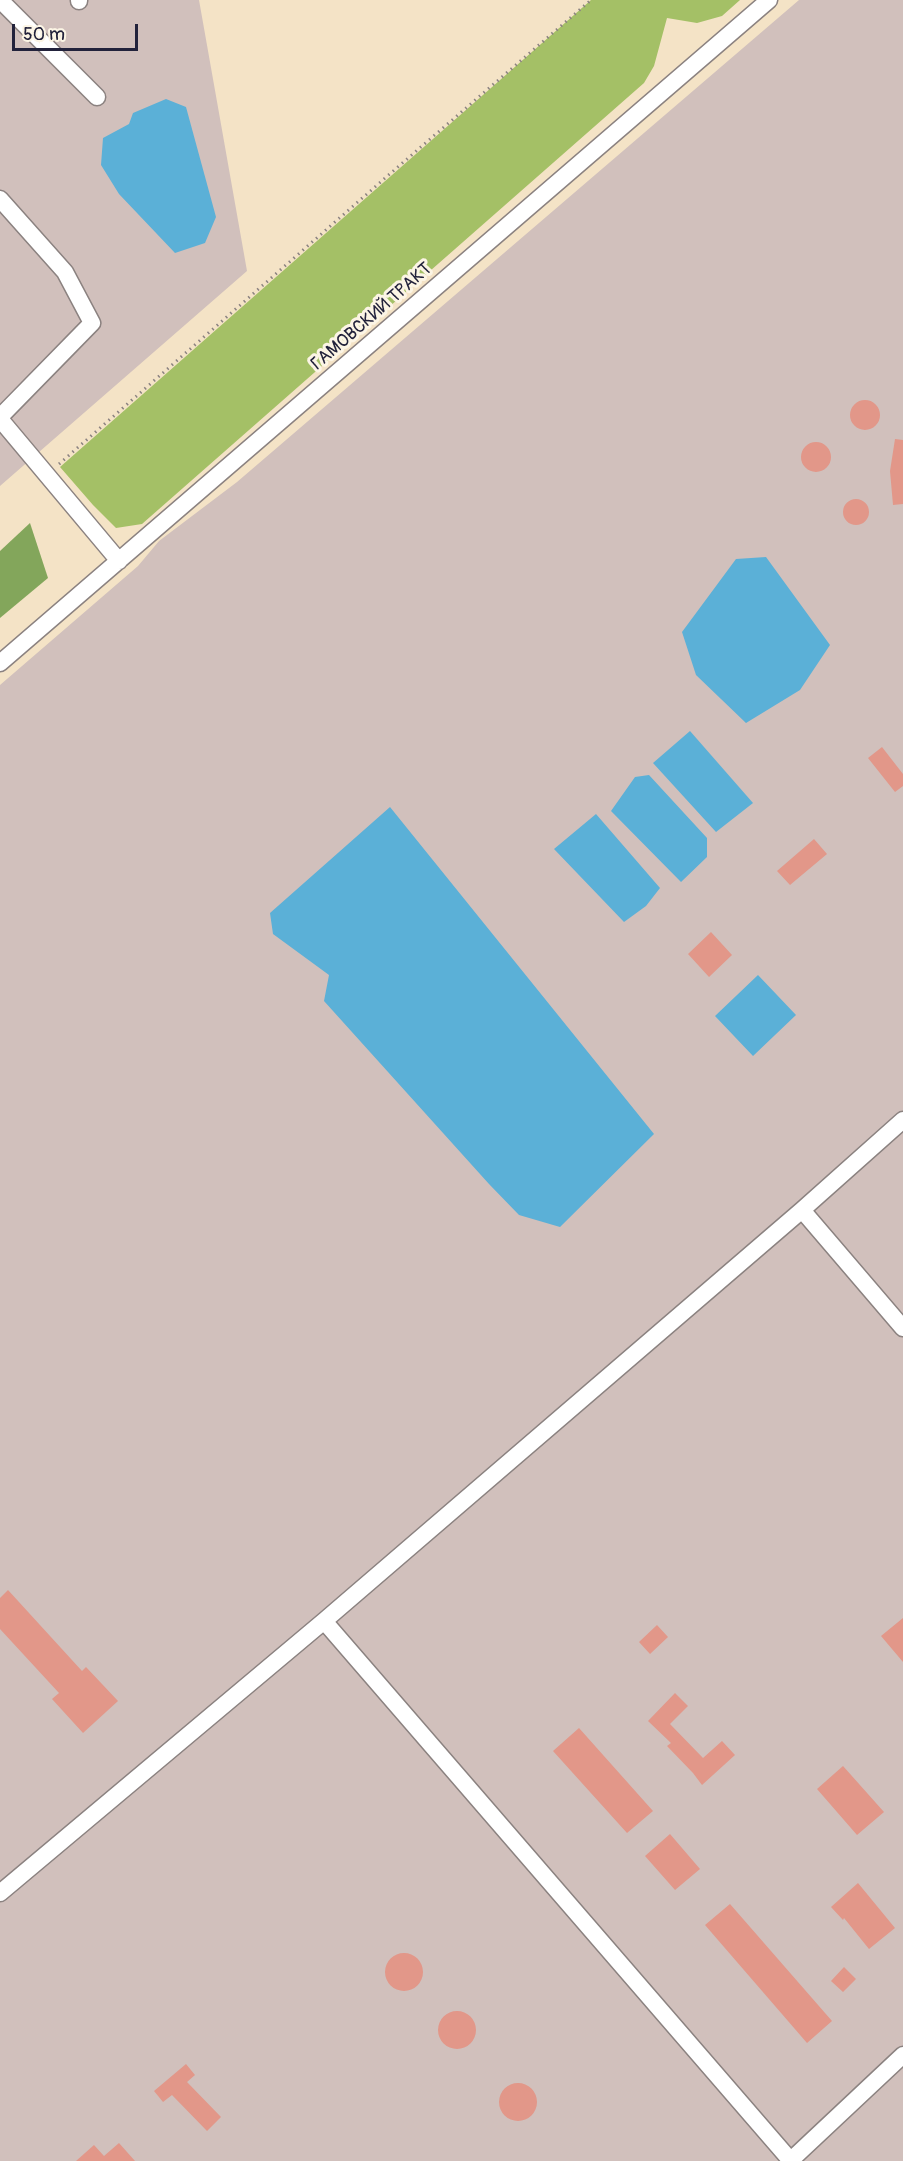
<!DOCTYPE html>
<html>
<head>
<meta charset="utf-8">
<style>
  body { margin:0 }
  #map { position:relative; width:903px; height:2161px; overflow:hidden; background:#f4e3c6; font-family:Pangolin,sans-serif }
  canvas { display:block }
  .scale { position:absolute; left:12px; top:24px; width:126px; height:27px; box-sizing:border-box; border:3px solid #22223b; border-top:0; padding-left:8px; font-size:18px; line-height:21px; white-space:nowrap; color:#22223b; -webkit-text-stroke:4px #fcf5e5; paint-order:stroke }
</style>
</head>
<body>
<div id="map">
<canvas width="903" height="2161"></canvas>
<div class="scale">50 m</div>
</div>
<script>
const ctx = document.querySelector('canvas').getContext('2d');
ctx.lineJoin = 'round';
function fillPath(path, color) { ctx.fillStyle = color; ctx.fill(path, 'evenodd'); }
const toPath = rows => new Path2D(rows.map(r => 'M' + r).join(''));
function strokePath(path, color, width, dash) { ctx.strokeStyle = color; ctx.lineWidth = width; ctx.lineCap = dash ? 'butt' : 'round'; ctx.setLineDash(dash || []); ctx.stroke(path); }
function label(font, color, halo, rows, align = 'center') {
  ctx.font = font + ' Pangolin,sans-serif'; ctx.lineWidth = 6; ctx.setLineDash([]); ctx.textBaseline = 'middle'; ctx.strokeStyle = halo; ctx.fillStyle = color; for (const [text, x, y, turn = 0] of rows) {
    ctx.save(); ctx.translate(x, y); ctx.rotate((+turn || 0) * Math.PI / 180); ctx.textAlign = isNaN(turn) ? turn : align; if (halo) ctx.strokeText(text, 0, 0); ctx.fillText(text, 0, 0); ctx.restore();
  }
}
fillPath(toPath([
  [0,0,199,0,247,271,0,486],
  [799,0,903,0,903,2161,0,2161,0,685,138,566,159,541,237,482]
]), '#d1c0bc');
fillPath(toPath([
  [591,0,740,0,722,16,697,23,667,18,654,66,644,83,142,524,116,528,93,505,60,467]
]), '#a4c066');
fillPath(toPath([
  [30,523,48,578,0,618,0,551]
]), '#83a65b');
fillPath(toPath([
  [166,99,186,107,216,217,205,243,175,253,119,194,101,165,103,138,129,124,133,113],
  [766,557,830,645,800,690,746,723,696,675,682,632,736,559],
  [690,731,753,803,716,832,653,763],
  [649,775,707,838,707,857,681,882,611,811,635,777],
  [390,807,654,1134,560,1227,519,1215,489,1184,324,1001,329,975,273,934,270,913],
  [596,814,660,888,646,906,624,922,554,849],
  [758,975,796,1015,753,1056,715,1016]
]), '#5bb0d7');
fillPath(toPath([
  '850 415a15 15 0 1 1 30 0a15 15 0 1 1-30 0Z',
  [895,439,903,440,903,504,893,505,890,471],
  '801 457a15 15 0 1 1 30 0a15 15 0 1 1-30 0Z',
  '843 512a13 13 0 1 1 26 0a13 13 0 1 1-26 0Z',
  [882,747,903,774,903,786,895,792,868,758],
  [814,839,827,854,790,885,777,871],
  [711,932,732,955,709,977,688,954],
  [8,1590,82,1671,86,1667,118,1701,83,1733,52,1699,59,1693,0,1629,0,1598],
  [903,1618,903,1662,881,1636],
  [657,1625,668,1637,650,1654,639,1642],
  [675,1693,688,1706,670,1724,703,1758,722,1741,735,1755,702,1785,693,1773,667,1746,671,1743,648,1721],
  [579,1728,653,1811,627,1833,553,1751],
  [843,1766,884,1812,857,1835,817,1789],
  [670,1834,700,1869,675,1890,645,1856],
  [858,1883,895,1928,869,1949,844,1918,843,1920,831,1907],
  [730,1904,832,2021,807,2043,705,1925],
  '385 1972a19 19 0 1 1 38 0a19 19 0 1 1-38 0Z',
  [844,1967,856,1979,843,1992,831,1981],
  '438 2030a19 19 0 1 1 38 0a19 19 0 1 1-38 0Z',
  [186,2064,195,2075,187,2082,221,2117,207,2131,172,2095,163,2102,154,2091],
  '499 2102a19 19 0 1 1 38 0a19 19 0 1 1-38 0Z',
  [119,2143,135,2161,76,2161,94,2145,104,2156]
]), '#e29789');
const minor = toPath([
  [0,0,97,97],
  [79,1,79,0],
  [0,199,65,272,92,323,0,417],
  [0,419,119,561],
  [0,663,769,0],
  [802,1210,903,1328],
  [324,1621,791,2161],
  [0,1893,324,1621,802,1210,903,1120],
  [790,2161,903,2055]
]);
strokePath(minor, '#8b8280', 19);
strokePath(toPath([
  [59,464,392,172,591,0]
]), '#8b8280', 3, [1.5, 4.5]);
strokePath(minor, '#fff', 16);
label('18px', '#22223b', '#fcf5e5', [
  ["ГАМОВСКИЙ ТРАКТ",372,317,-41]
]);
</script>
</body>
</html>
